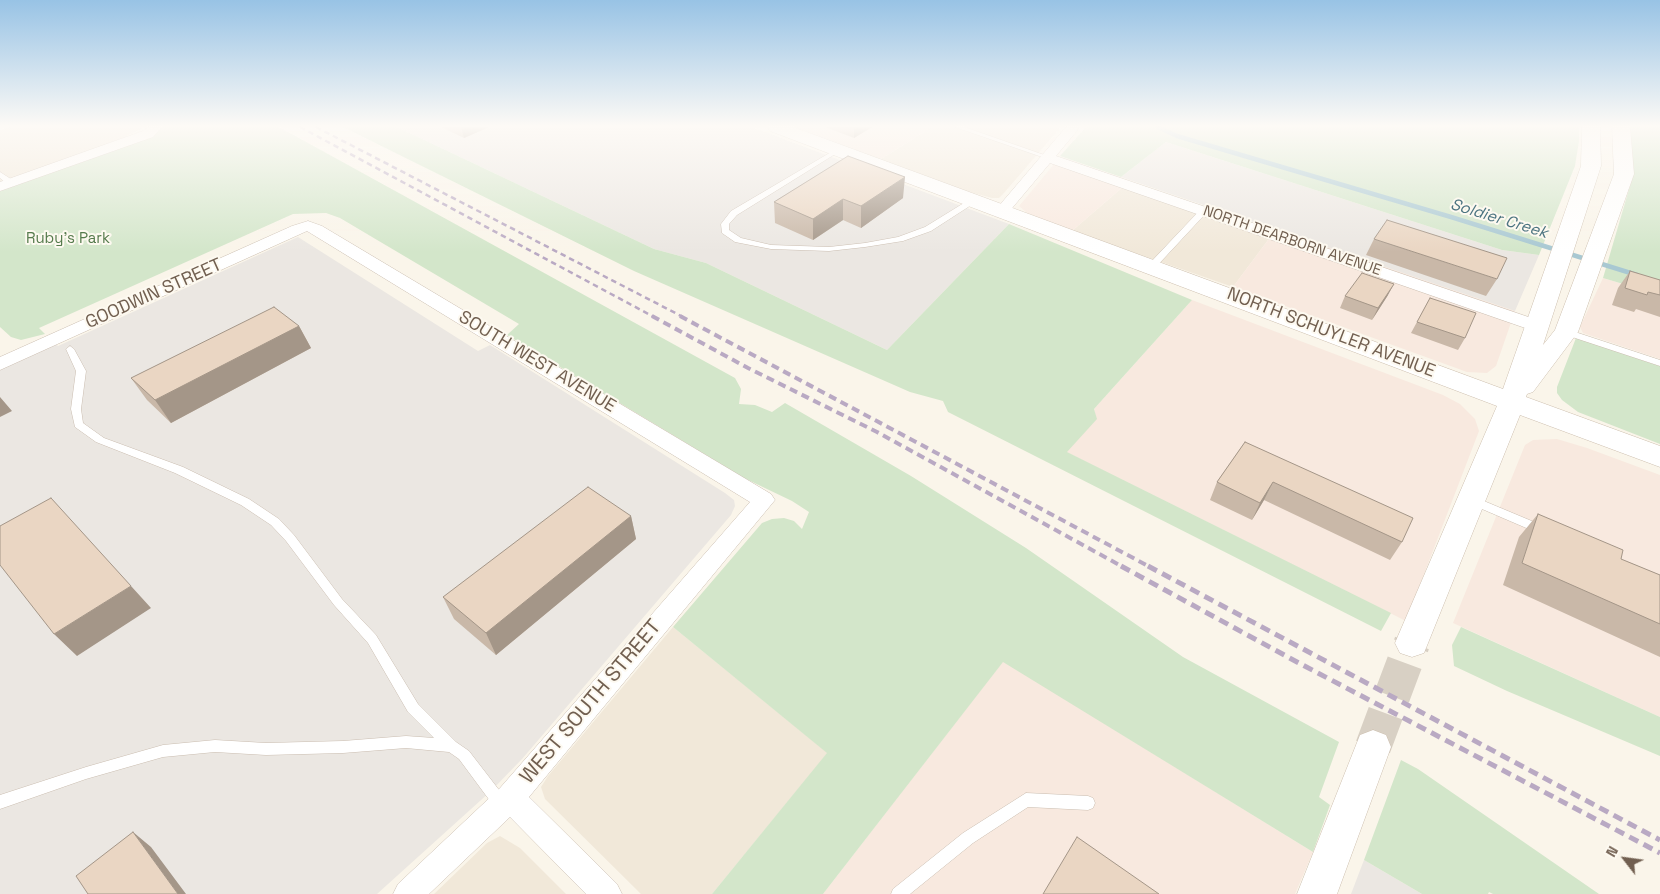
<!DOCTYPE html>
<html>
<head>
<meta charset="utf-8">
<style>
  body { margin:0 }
  #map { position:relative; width:1660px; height:894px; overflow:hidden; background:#faf5ea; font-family:"Space Grotesk",sans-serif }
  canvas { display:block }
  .north { position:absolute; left:1600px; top:834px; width:50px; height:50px; -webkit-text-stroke:4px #fdf9f0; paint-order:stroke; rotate:300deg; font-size:14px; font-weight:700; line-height:20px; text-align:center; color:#715f50 }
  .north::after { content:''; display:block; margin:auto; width:18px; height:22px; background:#715f50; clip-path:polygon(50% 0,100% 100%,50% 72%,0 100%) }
</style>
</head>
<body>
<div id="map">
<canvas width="1660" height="894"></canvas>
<div class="north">N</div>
</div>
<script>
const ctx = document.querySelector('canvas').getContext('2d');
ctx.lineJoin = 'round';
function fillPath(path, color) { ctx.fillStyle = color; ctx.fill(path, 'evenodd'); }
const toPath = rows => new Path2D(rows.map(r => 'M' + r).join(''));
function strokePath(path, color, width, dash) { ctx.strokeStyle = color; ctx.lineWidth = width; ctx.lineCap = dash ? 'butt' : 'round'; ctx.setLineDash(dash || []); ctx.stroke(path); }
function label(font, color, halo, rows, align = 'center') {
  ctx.font = font + ' "Space Grotesk",sans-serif'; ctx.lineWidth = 4; ctx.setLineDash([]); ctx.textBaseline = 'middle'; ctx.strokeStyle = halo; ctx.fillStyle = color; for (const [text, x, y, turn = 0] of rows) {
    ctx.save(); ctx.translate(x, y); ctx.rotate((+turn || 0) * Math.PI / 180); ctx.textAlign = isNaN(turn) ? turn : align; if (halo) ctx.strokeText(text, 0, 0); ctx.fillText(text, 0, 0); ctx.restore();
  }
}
fillPath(toPath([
  [10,127,142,127,143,128,118,140,0,182,0,130],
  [932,127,1061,127,1004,193,999,198,992,198,966,191,881,159],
  [1124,186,1271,236,1233,287,1072,231],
  [673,627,828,753,712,894,641,894,545,799,541,787,548,776],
  [500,836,520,848,566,894,434,894,487,843]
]), '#f1e8d9');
fillPath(toPath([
  [795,127,932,127,881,159],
  [1055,163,1124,186,1072,231,1027,213,1019,206],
  [1278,230,1515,311,1496,366,1487,373,1467,372,1233,287,1271,236],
  [1603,278,1660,295,1660,359,1583,333,1580,327],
  [1192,300,1443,395,1460,404,1475,419,1479,431,1406,621,1066,452,1096,419,1094,409],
  [1557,439,1587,448,1660,475,1660,717,1453,623,1525,445,1533,440],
  [1003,661,1313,852,1295,894,823,894]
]), '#f8e9df');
fillPath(toPath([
  [397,127,752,127,1009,224,887,350,706,263,654,249],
  [1166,142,1502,250,1539,255,1515,311,1121,177],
  [298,237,478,351,490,345,725,493,734,500,735,506,731,515,522,759,491,791,377,894,0,894,0,368,54,343,58,346],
  [1364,860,1422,894,1351,894]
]), '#ebe7e2');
fillPath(toPath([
  [161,127,279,127,735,378,741,389,739,404,755,405,772,412,785,403,911,476,1026,548,1183,657,1339,742,1319,797,1330,805,1313,852,1003,662,823,894,712,894,827,753,673,627,762,523,772,519,784,518,794,521,802,529,809,512,792,501,744,478,507,335,519,324,340,218,326,213,293,214,39,328,45,334,21,340,11,337,0,327,0,191,147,139],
  [343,127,397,127,654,249,706,263,887,350,1009,224,1192,300,1094,409,1097,419,1067,452,1391,613,1381,631,948,412,943,401,910,392,634,271],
  [1086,127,1579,127,1579,141,1575,166,1539,255,1502,250,1166,142,1121,177,1060,156],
  [1628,127,1660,127,1660,295,1603,278,1632,179],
  [1576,338,1660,366,1660,444,1578,412,1562,400,1557,393,1557,387],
  [1461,627,1660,717,1660,756,1507,691,1454,666,1452,645],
  [1401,760,1418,769,1599,894,1493,894,1489,892,1488,894,1422,894,1364,860]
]), '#d3e6ca');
strokePath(toPath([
  [1158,127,1177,136,1451,217,1637,275]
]), '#a8c8d2', 4.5);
strokePath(toPath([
  [1373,747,1412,643]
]), '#d8d0c4', 36, [36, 18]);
const lane = toPath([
  [955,127,964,127,1050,157,1045,158,955,127],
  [838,148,840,149,840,151,737,215,729,224,729,230,741,238,771,245,829,247,865,243,898,237,925,227,972,198,979,200,931,231,903,241,865,247,829,251,771,249,735,242,722,233,721,224,731,211,838,148],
  [0,172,14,181,14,185,8,185,0,178,0,172],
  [1201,209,1204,209,1208,211,1155,268,1149,268,1149,264,1201,209],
  [1566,329,1660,360,1660,366,1563,334,1562,332,1566,329],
  [70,346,74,349,86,371,81,409,83,423,104,438,183,467,249,499,279,519,294,535,342,599,376,635,418,704,456,742,469,751,506,799,508,804,506,809,501,811,496,809,459,759,449,752,406,748,343,753,266,755,215,752,163,757,86,779,0,809,0,795,86,767,163,745,215,740,266,743,343,741,406,736,434,738,408,712,368,643,334,605,286,541,271,525,241,505,175,473,96,442,75,427,71,409,76,371,66,349,70,346],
  [1472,496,1546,527,1547,530,1546,533,1538,533,1468,503,1467,500,1468,497,1472,496],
  [1026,793,1088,796,1093,798,1095,803,1093,808,1088,810,1028,807,973,843,910,894,891,894,893,889,963,833,1026,793]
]);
const street = toPath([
  [148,127,162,127,153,137,0,191,0,182,143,131,148,127],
  [1066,127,1080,127,1056,156,1543,322,1546,326,1543,330,1537,331,1531,330,1050,163,1008,213,998,213,996,210,998,207,1066,127],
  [308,221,322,226,771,494,775,500,529,797,617,884,622,894,586,894,510,817,429,894,393,894,398,884,500,788,750,502,307,231,0,370,0,357,292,226,308,221]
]);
const secondary = toPath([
  [767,127,793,127,1503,389,1581,166,1582,127,1600,127,1601,166,1543,345,1555,330,1614,174,1612,127,1630,127,1634,174,1578,332,1533,392,1527,394,1526,397,1660,446,1660,467,1520,415,1424,653,1412,657,1400,653,1395,643,1497,406,770,131,767,127],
  [1373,730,1386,735,1391,747,1337,894,1297,894,1360,735,1373,730]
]);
strokePath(lane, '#cbbeb1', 1);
strokePath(street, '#cbbeb1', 1);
strokePath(secondary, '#cdbfaf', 1);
fillPath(lane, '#fff');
fillPath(street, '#fff');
fillPath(secondary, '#fff');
strokePath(toPath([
  [300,127,654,317],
  [316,127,683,317]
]), '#b9a9c3', 2.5, [5.5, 4]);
strokePath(toPath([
  [652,316,748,368,877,432,1123,567],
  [680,316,1150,567]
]), '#b9a9c3', 4, [8, 5]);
strokePath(toPath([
  [1121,566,1297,662,1660,853],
  [1148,566,1660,840]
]), '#b9a9c3', 5, [10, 6]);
fillPath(toPath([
  [441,127,489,127,464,138],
  [825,127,872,127,854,138],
  [848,156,903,198,861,228,843,220,813,240,775,223,774,202],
  [1374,239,1497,279,1486,296,1366,255],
  [1630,271,1660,280,1660,317,1636,309,1634,312,1612,305,1618,288],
  [1388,295,1372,320,1340,308,1345,296],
  [1430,298,1465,338,1458,350,1411,333],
  [299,326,311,348,171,423,147,400,131,378],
  [1245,442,1402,542,1390,560,1264,500,1252,520,1210,500,1217,482],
  [1538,514,1621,559,1660,575,1660,657,1503,585,1519,537],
  [631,516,636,539,496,655,454,619,443,597]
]), '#c9b8a8');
fillPath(toPath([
  [461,127,489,127,464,138],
  [854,127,872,127,854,138],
  [905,177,903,198,861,228,861,206],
  [843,199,843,220,813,240,813,219],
  [1394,284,1388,295,1372,320,1378,308],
  [299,326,311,348,171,423,155,400],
  [0,397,12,411,0,417],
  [1273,482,1264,500,1252,520,1260,503],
  [631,516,636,539,496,655,486,633],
  [131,586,151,608,77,656,54,634],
  [133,832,151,847,186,894,178,894]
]), '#a49688');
const building = toPath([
  [848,156,905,177,861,206,843,199,813,219,774,202,848,156],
  [1387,220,1507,258,1497,279,1374,239,1387,220],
  [1630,271,1660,280,1660,295,1648,292,1647,295,1625,288,1630,271],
  [1362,273,1394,284,1378,308,1345,296,1362,273],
  [1430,298,1476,313,1465,338,1417,322,1430,298],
  [274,307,299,326,155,400,131,378,274,307],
  [1245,442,1413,518,1402,542,1273,482,1260,503,1217,482,1245,442],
  [588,487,631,516,486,633,443,597,588,487],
  [51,498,131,586,54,634,0,565,0,526,51,498],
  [1538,514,1623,550,1621,559,1660,575,1660,624,1522,563,1538,514],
  [133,832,178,894,88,894,76,876,133,832],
  [1077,837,1159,894,1043,894,1077,837]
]);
fillPath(building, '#ead6c3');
strokePath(building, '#a49688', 1);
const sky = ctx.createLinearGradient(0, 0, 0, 252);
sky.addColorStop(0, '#98c3e5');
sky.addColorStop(0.5, '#fdfaf6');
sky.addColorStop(1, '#fdfaf600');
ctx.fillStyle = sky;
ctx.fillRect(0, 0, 1660, 252);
label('15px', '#567b4d', '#fdf9f0', [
  ["Ruby's Park",68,239]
]);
label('15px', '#715f50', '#fdf9f0', [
  ["NORTH DEARBORN AVENUE",1292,241,19]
]);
label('italic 16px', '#4c7481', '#fdf9f0', [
  ["Soldier Creek",1499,219,17]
]);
label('18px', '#715f50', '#fdf9f0', [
  ["GOODWIN STREET",154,294,-24],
  ["NORTH SCHUYLER AVENUE",1331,333,21],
  ["SOUTH WEST AVENUE",537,362,31]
]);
label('21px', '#715f50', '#fdf9f0', [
  ["WEST SOUTH STREET",591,702,-50]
]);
</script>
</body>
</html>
